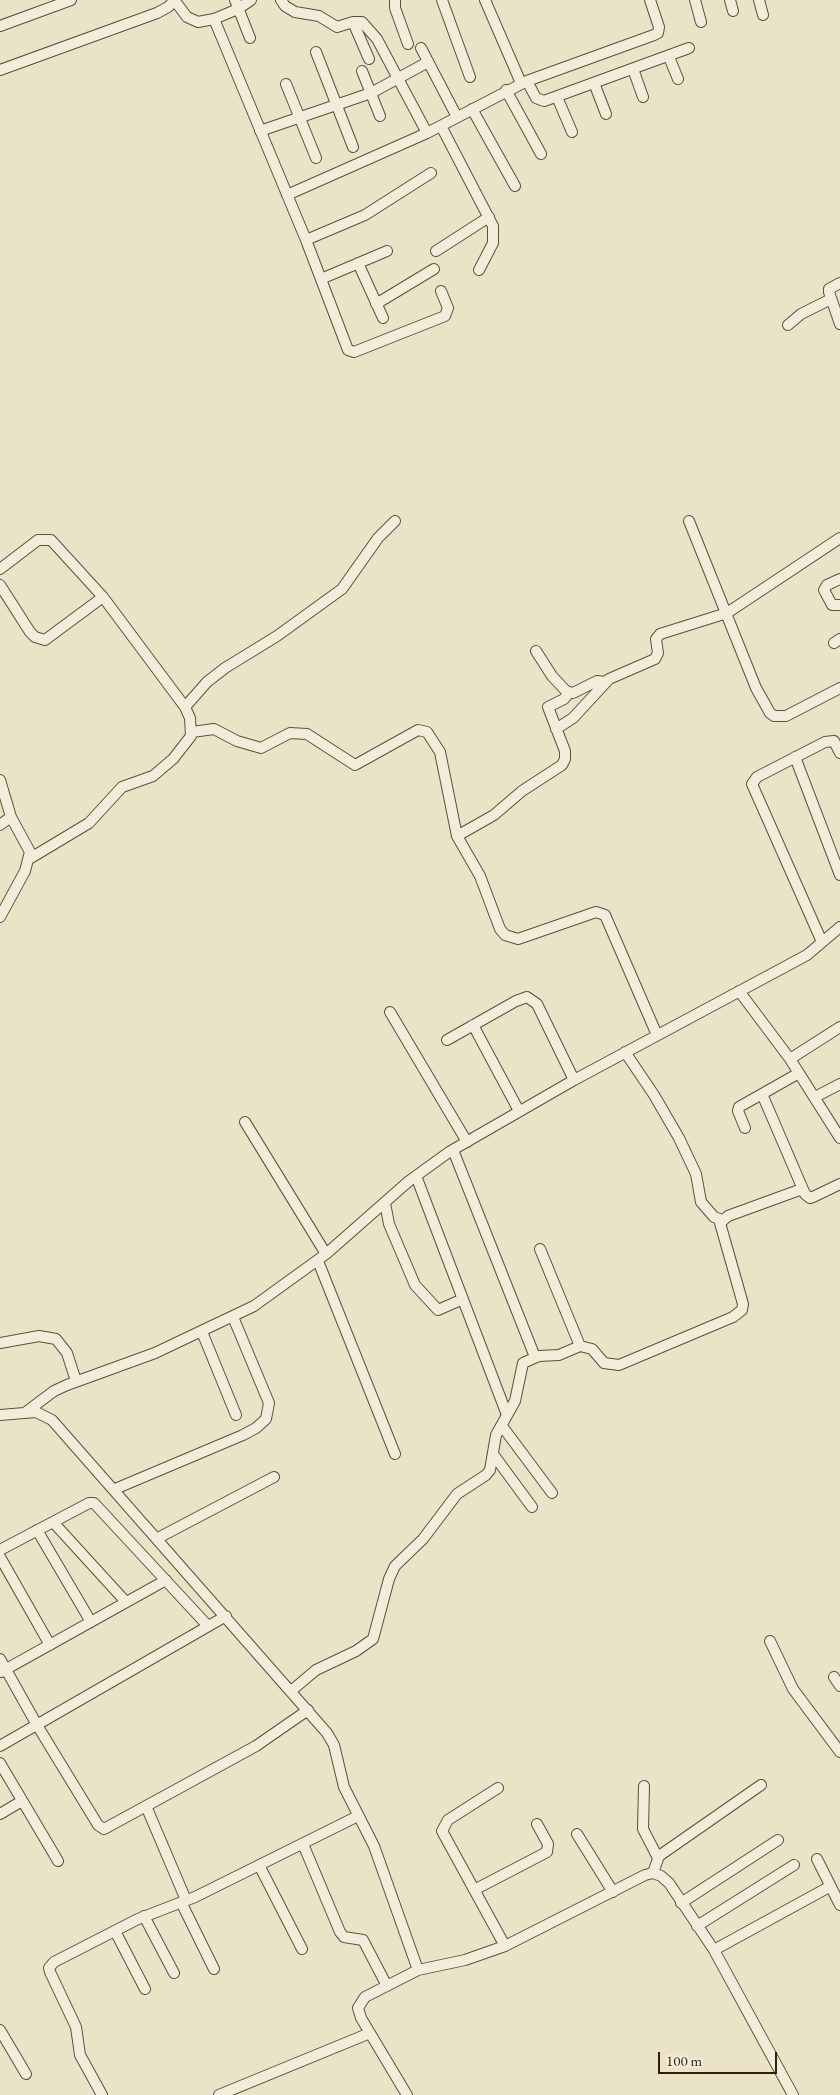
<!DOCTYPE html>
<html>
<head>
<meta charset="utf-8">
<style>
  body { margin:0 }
  #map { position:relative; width:840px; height:2095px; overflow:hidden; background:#ebe3c8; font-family:"EB Garamond",serif }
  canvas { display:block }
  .scale { position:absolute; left:658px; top:2052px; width:119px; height:22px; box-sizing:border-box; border:2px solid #321d06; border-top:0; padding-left:6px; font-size:15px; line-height:18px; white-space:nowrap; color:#321d06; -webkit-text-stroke:4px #f2eddb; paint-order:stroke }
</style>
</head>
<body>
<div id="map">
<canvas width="840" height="2095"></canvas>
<div class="scale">100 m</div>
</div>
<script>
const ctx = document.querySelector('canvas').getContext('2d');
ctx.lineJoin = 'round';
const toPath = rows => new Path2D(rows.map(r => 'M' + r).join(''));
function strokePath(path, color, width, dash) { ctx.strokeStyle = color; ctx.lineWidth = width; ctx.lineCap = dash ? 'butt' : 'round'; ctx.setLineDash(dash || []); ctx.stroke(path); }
const minor = toPath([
  [235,0,250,38],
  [281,0,285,6,295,12,319,16,337,27,353,22,362,22,377,39,427,133],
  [395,0,395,8,408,44],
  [442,0,470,77],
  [485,0,521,83],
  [695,0,701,22],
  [730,0,733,11],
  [759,0,763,15],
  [175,1,187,17,198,22,214,19,238,9,251,0],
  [214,19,306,240,348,350,354,352,445,316,448,308,441,291],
  [353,22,369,59],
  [0,26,71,0],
  [421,48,457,117],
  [316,52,353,147],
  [669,57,678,79],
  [633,69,643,97],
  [0,70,157,13,168,7,175,0],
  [362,71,380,116],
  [527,81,536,98,544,101,689,48],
  [594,83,606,114],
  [286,84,316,158],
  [506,90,541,154],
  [557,97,572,132],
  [472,109,515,186],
  [441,126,493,226,493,243,479,270],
  [260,131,371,93,428,62],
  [287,195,427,133,527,81,654,35,658,33,659,27,650,0],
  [306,240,365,215,431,173],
  [436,251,489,217],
  [358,263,383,318],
  [321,279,387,251],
  [840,283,829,289,829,292,840,324],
  [376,304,434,269],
  [788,325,801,314,831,299],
  [689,521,756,688,770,713,774,716,786,716,840,688],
  [0,569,38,540,51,540,103,597,185,707,207,682,225,668,277,636,342,589,378,538,395,521],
  [840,579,827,585,824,590,832,605,840,605],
  [0,585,30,632,35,637,45,640,103,597],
  [834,643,840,639],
  [536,651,552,676,566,691,573,693,597,681,605,682],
  [556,729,573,718,609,679,655,659,658,653,656,639,660,634,727,613,840,538],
  [192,732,214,729,237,741,261,748,290,733,307,734,355,765,418,730,427,732,440,752,457,836,480,876,500,929,505,935,518,939,596,912,605,915,657,1035],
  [795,757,840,875],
  [0,780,11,817,30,852,25,871,0,917],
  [0,825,11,817],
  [457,836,494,815,522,791,562,765,565,759,565,751,548,707,564,699,569,693],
  [29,859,89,823,122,787,153,776,173,759,191,736,190,718,185,707],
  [822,942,752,784,757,777,825,742,834,741,840,753],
  [739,991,790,1059,840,1138],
  [390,1012,467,1142],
  [473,1025,519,1111],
  [447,1040,516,1001,527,997,537,1004,574,1080],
  [625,1052,654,1095,679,1138,696,1174,701,1202,714,1217,722,1220],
  [790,1059,840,1027],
  [762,1094,805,1194,810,1198,813,1197,840,1184],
  [815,1097,840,1084],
  [245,1122,326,1254],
  [745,1128,738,1111,739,1107,799,1073],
  [453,1150,535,1357],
  [416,1176,507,1415],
  [385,1203,389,1224,415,1285,438,1310,463,1299],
  [540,1249,580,1346],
  [318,1261,395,1454],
  [202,1332,236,1415],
  [0,1343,39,1336,56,1339,67,1353,76,1381],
  [26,1412,54,1391,67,1385,155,1353,254,1306,326,1254,409,1181,449,1152,574,1080,807,955,840,927],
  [0,1415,36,1412,52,1420,327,1733,334,1745,344,1787,374,1846,418,1970],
  [502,1426,552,1493],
  [493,1454,532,1507],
  [115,1489,243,1435,256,1428,266,1419,269,1403,233,1317],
  [53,1522,126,1602],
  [37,1530,91,1622],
  [158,1538,274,1477],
  [0,1550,89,1503,94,1503,208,1626],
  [0,1557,50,1645],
  [770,1641,793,1689,840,1752],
  [0,1659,37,1725,98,1825,104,1829,256,1746,308,1710],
  [1,1672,166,1580],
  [834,1677,840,1686],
  [291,1691,316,1670,356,1651,373,1639,389,1579,395,1566,423,1539,457,1494,486,1475,490,1470,496,1435,515,1401,523,1363,539,1356,559,1355,580,1346,592,1349,604,1363,619,1365,733,1317,742,1310,743,1304,720,1223,728,1216,802,1189],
  [0,1746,226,1616],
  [0,1763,58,1861],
  [644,1786,643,1829,658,1858],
  [498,1788,448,1820,442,1831,505,1946],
  [146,1806,186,1900],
  [0,1814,22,1801],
  [577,1834,613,1892],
  [303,1844,340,1932,344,1937,363,1940,387,1986],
  [817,1859,840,1905],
  [259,1865,302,1949],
  [653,1873,659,1856,761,1785],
  [474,1890,547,1852,548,1844,537,1824],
  [181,1902,214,1969],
  [681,1903,778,1840],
  [144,1916,174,1973],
  [697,1926,794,1865],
  [115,1931,145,1989],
  [714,1950,829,1887],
  [0,2030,26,2074],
  [102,2095,80,2055,76,2027,50,1972,49,1968,54,1962,138,1919,195,1897,358,1816],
  [219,2095,370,2033],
  [407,2095,361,2018,358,2008,365,1997,418,1970,465,1960,505,1946,645,1875,653,1873,661,1876,669,1883,714,1950,793,2095]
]);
strokePath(minor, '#604e36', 12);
strokePath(minor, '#f2eddb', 10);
</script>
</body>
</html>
